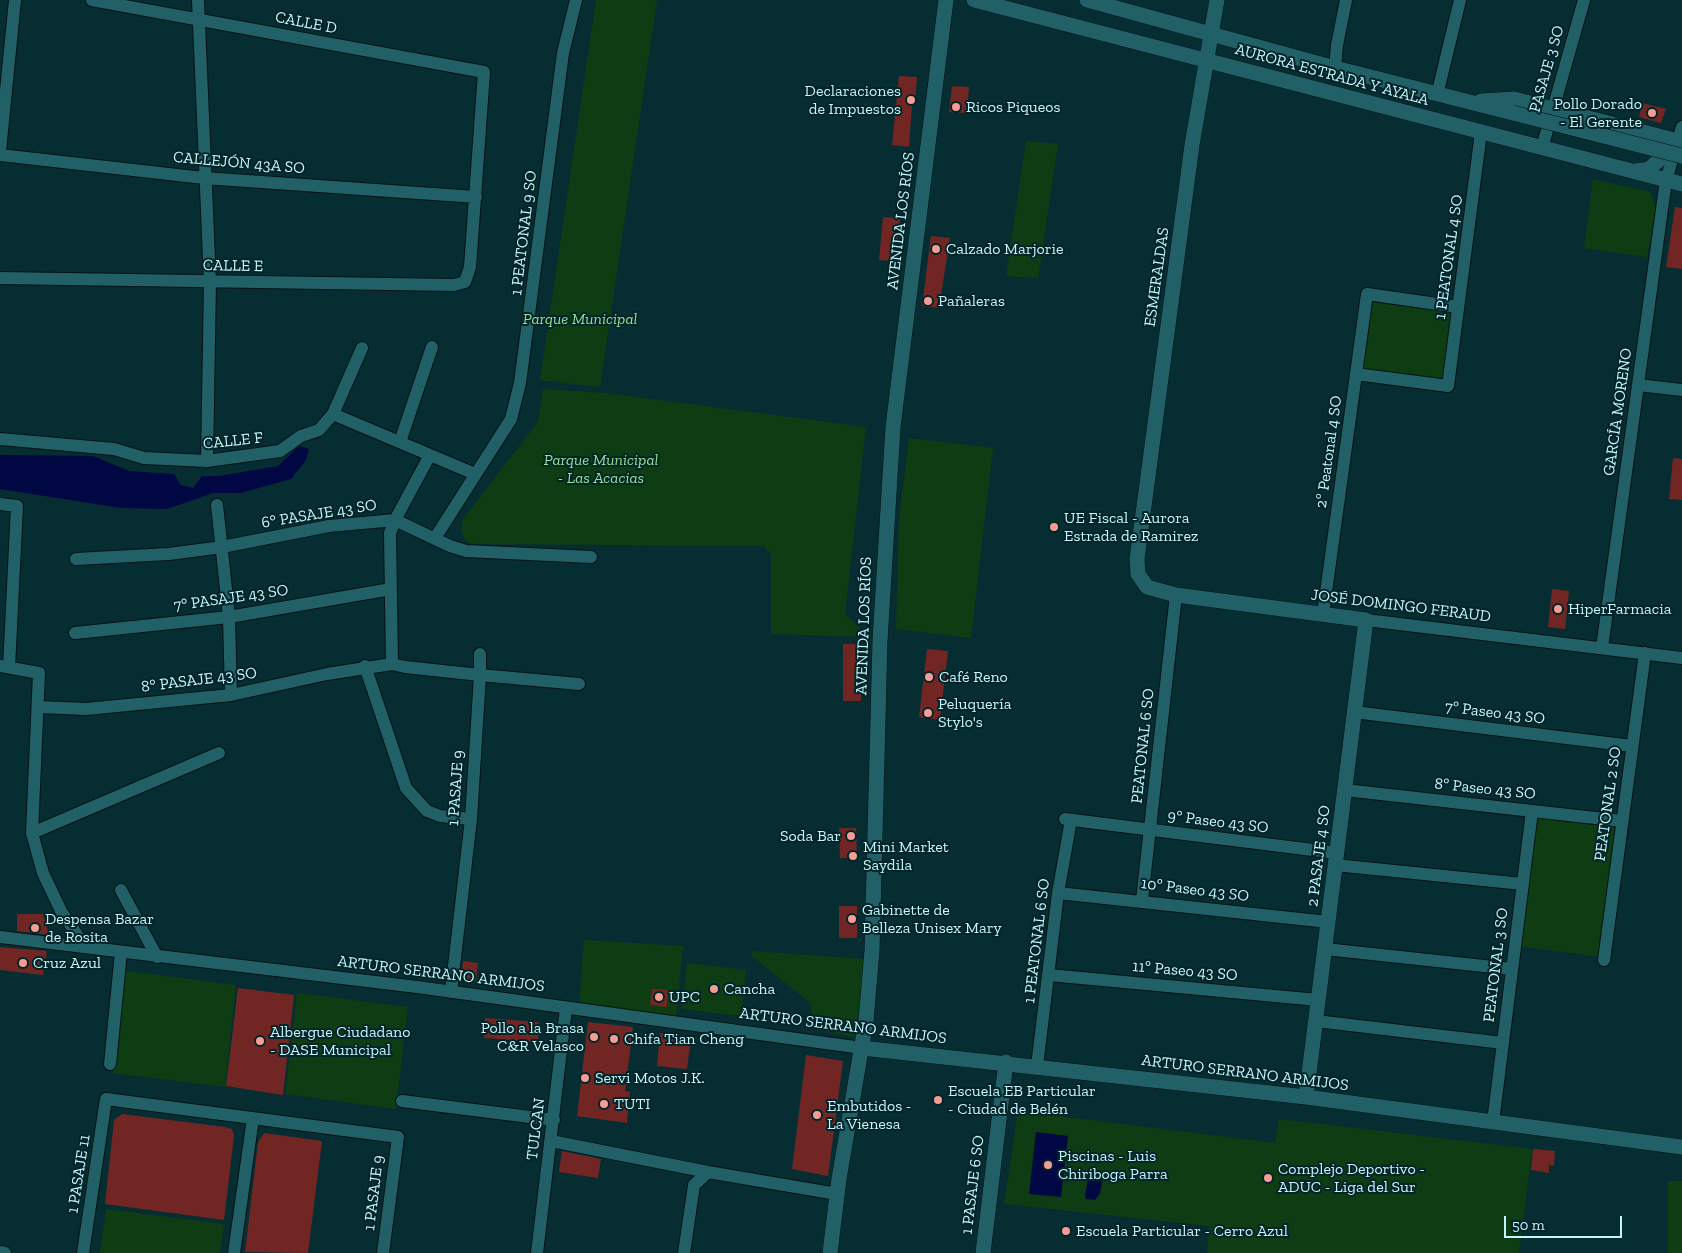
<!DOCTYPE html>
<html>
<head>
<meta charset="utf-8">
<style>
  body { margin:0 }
  #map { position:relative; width:1682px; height:1253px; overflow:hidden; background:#062e32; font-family:"Zilla Slab",serif }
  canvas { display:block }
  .scale { position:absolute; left:1504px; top:1216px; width:118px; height:22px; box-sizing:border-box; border:2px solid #c2f6fc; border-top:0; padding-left:6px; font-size:15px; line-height:18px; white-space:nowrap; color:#c2f6fc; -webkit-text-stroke:4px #002428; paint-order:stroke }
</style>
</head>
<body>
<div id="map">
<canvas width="1682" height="1253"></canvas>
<div class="scale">50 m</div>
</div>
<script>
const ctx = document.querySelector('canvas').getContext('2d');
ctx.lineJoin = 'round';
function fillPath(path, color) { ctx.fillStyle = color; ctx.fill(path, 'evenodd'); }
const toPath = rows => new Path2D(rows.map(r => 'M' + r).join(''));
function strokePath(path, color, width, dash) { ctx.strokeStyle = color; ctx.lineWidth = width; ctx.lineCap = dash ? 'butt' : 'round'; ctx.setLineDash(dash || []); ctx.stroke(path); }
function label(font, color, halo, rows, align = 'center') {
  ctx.font = font + ' "Zilla Slab",serif'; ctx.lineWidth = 4; ctx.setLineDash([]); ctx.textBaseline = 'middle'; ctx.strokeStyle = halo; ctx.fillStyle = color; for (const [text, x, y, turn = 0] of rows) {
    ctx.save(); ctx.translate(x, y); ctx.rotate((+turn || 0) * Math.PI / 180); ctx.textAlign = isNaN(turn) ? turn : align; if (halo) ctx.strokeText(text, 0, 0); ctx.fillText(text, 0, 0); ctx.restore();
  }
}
fillPath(toPath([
  [596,0,657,0,600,387,540,380],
  [1026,141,1058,144,1038,278,1006,276],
  [1593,179,1650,192,1656,209,1647,257,1584,248],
  [1371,302,1451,312,1443,380,1362,370],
  [543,389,604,393,866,427,845,614,869,637,771,634,771,554,763,546,473,544,465,540,461,529,463,519,538,422],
  [909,438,993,448,971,638,896,629,899,519],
  [1534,816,1618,825,1601,957,1518,946],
  [584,940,683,946,676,1017,579,1005],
  [752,951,864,959,858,1038,818,1030,809,1002,752,956],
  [687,963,746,970,741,1016,682,1009],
  [126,971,236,985,225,1087,113,1073],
  [297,993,408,1007,396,1109,285,1094],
  [1018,1111,1275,1143,1279,1119,1532,1149,1519,1253,1207,1253,1209,1226,1004,1204],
  [1668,1181,1682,1181,1682,1253,1668,1253],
  [106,1209,224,1224,220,1253,100,1253]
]), '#0e3d13');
fillPath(toPath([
  [299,446,309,449,306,460,291,479,241,493,213,493,167,509,121,508,0,489,0,455,93,456,129,471,174,474,181,485,193,488,202,476,219,476,278,466],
  [1036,1132,1068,1136,1061,1197,1029,1194],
  [1090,1171,1099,1172,1102,1182,1100,1193,1095,1200,1086,1199,1085,1195]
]), '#010742');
fillPath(toPath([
  [899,76,917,77,915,104,912,104,909,147,892,145],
  [952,86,969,87,967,113,949,112],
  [1642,103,1666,109,1661,123,1639,117],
  [1675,207,1682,208,1682,269,1666,267],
  [883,217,900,218,896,261,879,260],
  [931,236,950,238,939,308,922,306],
  [1673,458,1682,459,1682,500,1669,499],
  [1552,589,1569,591,1565,629,1548,627],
  [843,644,861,644,861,701,843,701],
  [927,649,948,651,940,720,919,717],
  [839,828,856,828,857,858,840,858],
  [839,906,857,906,857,938,839,938],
  [17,914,43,914,49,935,17,931],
  [0,947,47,951,43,975,0,970],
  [463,961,478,963,476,981,461,979],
  [238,988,294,995,283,1095,226,1086],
  [652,989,668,990,667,1007,650,1005],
  [485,1018,539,1022,538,1042,484,1038],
  [588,1022,633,1027,625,1091,630,1092,627,1123,577,1116],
  [660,1033,691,1037,687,1069,657,1066],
  [806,1055,843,1061,828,1176,792,1169],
  [122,1114,225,1127,232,1129,234,1136,224,1220,105,1204,114,1120],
  [264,1133,322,1141,308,1253,245,1252,258,1142],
  [1533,1149,1555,1151,1554,1166,1549,1165,1549,1173,1531,1170],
  [562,1151,601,1159,598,1178,559,1172]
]), '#712624');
const street = toPath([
  [198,0,210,282,207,461],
  [1335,68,1337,45,1346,0],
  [1437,95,1460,0],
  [1542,148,1584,0],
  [0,151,15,0],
  [0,155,204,178,476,197],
  [0,278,454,285,465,282,470,267,484,72,92,0],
  [1356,374,1448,386,1481,132],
  [1638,385,1682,390],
  [333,414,475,474],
  [0,439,114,449,144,458,207,461,280,451,301,436,319,430,333,414,362,348],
  [400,442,432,347],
  [0,504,17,506,9,667],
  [217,505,229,617,231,695],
  [435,538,511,419,520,383,563,53,576,0],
  [76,559,169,554,222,547,329,526,395,520,450,546,466,551,591,557],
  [1323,614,1367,294,1458,307],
  [1366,620,1682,658],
  [75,633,229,617,391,589],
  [1602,648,1666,180,1682,127],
  [480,654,480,675,579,684],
  [392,664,390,533,395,520,430,455],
  [0,666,39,673,32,833,43,873,61,911,84,945],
  [365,666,406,788,427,811,440,816,471,819],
  [38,707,86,709,231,695,327,674,392,664,405,667,480,675,471,819,451,992],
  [1354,712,1632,746],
  [1345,790,1622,821],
  [1065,819,1337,853],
  [32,833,219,753],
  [1335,865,1523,884],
  [121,890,157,957],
  [1058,893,1328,922],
  [1142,900,1176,595],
  [0,937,417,987,862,1048],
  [1325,949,1512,969],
  [1604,960,1645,653],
  [1049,975,1318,1000],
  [1316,1021,1503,1043],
  [110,1064,121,952],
  [1037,1066,1058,893,1071,820],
  [402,1101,554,1120],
  [1493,1122,1532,811],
  [551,1141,708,1172,837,1194],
  [0,1252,5,1253],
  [83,1253,106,1099,398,1137,383,1253],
  [234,1253,253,1118],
  [537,1253,566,1008],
  [684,1253,694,1185,708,1172]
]);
const secondary = toPath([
  [974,0,1682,184],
  [1087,0,1335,68,1513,113],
  [1217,0,1192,145,1137,559,1138,574,1147,587,1176,595,1366,620,1306,1097],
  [1481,101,1514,99,1682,142],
  [1636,171,1649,169,1659,160,1659,146,1655,139],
  [862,1048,1306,1097,1682,1147],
  [830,1253,839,1179,866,1021,872,951,880,641,893,427,946,0],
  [983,1253,1006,1062]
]);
strokePath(street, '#051315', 14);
strokePath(secondary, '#051315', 16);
strokePath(street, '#216067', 12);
strokePath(secondary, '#216067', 15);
const secondaryBridge = toPath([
  [1513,113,1682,156]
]);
strokePath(secondaryBridge, '#051315', 16, []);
strokePath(secondaryBridge, '#216067', 15);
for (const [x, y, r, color] of [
  [911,100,5,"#f59c94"],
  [956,107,5,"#f59c94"],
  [1652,113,5,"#f59c94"],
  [936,249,5,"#f59c94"],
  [928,301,5,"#f59c94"],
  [1054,527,5,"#f59c94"],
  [1558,609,5,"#f59c94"],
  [929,677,5,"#f59c94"],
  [928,713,5,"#f59c94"],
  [851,836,5,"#f59c94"],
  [853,856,5,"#f59c94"],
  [852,919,5,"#f59c94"],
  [35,928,5,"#f59c94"],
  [23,963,5,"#f59c94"],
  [714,989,5,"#f59c94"],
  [659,997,5,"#f59c94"],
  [594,1037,5,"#f59c94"],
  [614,1039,5,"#f59c94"],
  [260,1041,5,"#f59c94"],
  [585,1078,5,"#f59c94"],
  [938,1100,5,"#f59c94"],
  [604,1104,5,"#f59c94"],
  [817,1115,5,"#f59c94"],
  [1048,1165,5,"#f59c94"],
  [1268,1178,5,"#f59c94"],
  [1066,1231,5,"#f59c94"]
]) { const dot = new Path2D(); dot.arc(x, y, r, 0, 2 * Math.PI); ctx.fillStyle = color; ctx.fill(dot); strokePath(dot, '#002428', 2); }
label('16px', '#c2f6fc', '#002428', [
  ["CALLE D",306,23,11],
  ["PASAJE 3 SO",1547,69,-74],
  ["AURORA ESTRADA Y AYALA",1332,75,15],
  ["CALLEJÓN 43A SO",239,163,5],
  ["AVENIDA LOS RÍOS",901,221,-83],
  ["1 PEATONAL 9 SO",524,233,-83],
  ["1 PEATONAL 4 SO",1449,257,-82],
  ["CALLE E",233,266,1],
  ["ESMERALDAS",1157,277,-82],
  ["GARCÍA MORENO",1618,412,-82],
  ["CALLE F",233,441,-6],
  ["2º Peatonal 4 SO",1329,452,-82],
  ["6° PASAJE 43 SO",319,514,-9],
  ["7° PASAJE 43 SO",231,598,-8],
  ["JOSÉ DOMINGO FERAUD",1401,606,7],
  ["AVENIDA LOS RÍOS",864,626,-88],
  ["8° PASAJE 43 SO",199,680,-7],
  ["7º Paseo 43 SO",1495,713,7],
  ["PEATONAL 6 SO",1143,746,-84],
  ["1 PASAJE 9",456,788,-86],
  ["8º Paseo 43 SO",1485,789,6],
  ["PEATONAL 2 SO",1608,804,-82],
  ["9º Paseo 43 SO",1218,822,7],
  ["2 PASAJE 4 SO",1319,856,-83],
  ["10º Paseo 43 SO",1195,890,7],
  ["1 PEATONAL 6 SO",1037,941,-83],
  ["PEATONAL 3 SO",1496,965,-83],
  ["11º Paseo 43 SO",1185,971,5],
  ["ARTURO SERRANO ARMIJOS",441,974,7],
  ["ARTURO SERRANO ARMIJOS",843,1026,7],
  ["ARTURO SERRANO ARMIJOS",1245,1073,7],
  ["TULCAN",536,1129,-83],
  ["1 PASAJE 11",79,1174,-81],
  ["1 PASAJE 6 SO",973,1185,-83],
  ["1 PASAJE 9",374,1193,-83]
]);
label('16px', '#c2f6fc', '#002428', [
  ["Declaraciones",901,91,"right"],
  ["de Impuestos",901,109,"right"],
  ["Pollo Dorado",1642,104,"right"],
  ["- El Gerente",1642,122,"right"],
  ["Ricos Piqueos",966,107],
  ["Calzado Marjorie",946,249],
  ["Pañaleras",938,301],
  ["UE Fiscal - Aurora",1064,518],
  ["Estrada de Ramirez",1064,536],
  ["HiperFarmacia",1568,609],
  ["Café Reno",939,677],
  ["Peluquería",938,704],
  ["Stylo's",938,722],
  ["Soda Bar",841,836,"right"],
  ["Mini Market",863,847],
  ["Saydila",863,865],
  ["Gabinette de",862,910],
  ["Belleza Unisex Mary",862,928],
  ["Despensa Bazar",45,919],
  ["de Rosita",45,937],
  ["Cruz Azul",33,963],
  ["Cancha",724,989],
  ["UPC",669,997],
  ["Pollo a la Brasa",584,1028,"right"],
  ["C&R Velasco",584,1046,"right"],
  ["Albergue Ciudadano",270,1032],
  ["- DASE Municipal",270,1050],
  ["Chifa Tian Cheng",624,1039],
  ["Servi Motos J.K.",595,1078],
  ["Escuela EB Particular",948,1091],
  ["- Ciudad de Belén",948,1109],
  ["TUTI",614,1104],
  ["Embutidos -",827,1106],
  ["La Vienesa",827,1124],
  ["Piscinas - Luis",1058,1156],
  ["Chiriboga Parra",1058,1174],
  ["Complejo Deportivo -",1278,1169],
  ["ADUC - Liga del Sur",1278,1187],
  ["Escuela Particular - Cerro Azul",1076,1231]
], 'left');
label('italic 16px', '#90e593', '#002428', [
  ["Parque Municipal",580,319],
  ["Parque Municipal",601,460],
  ["- Las Acacias",601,478]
]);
</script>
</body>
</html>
